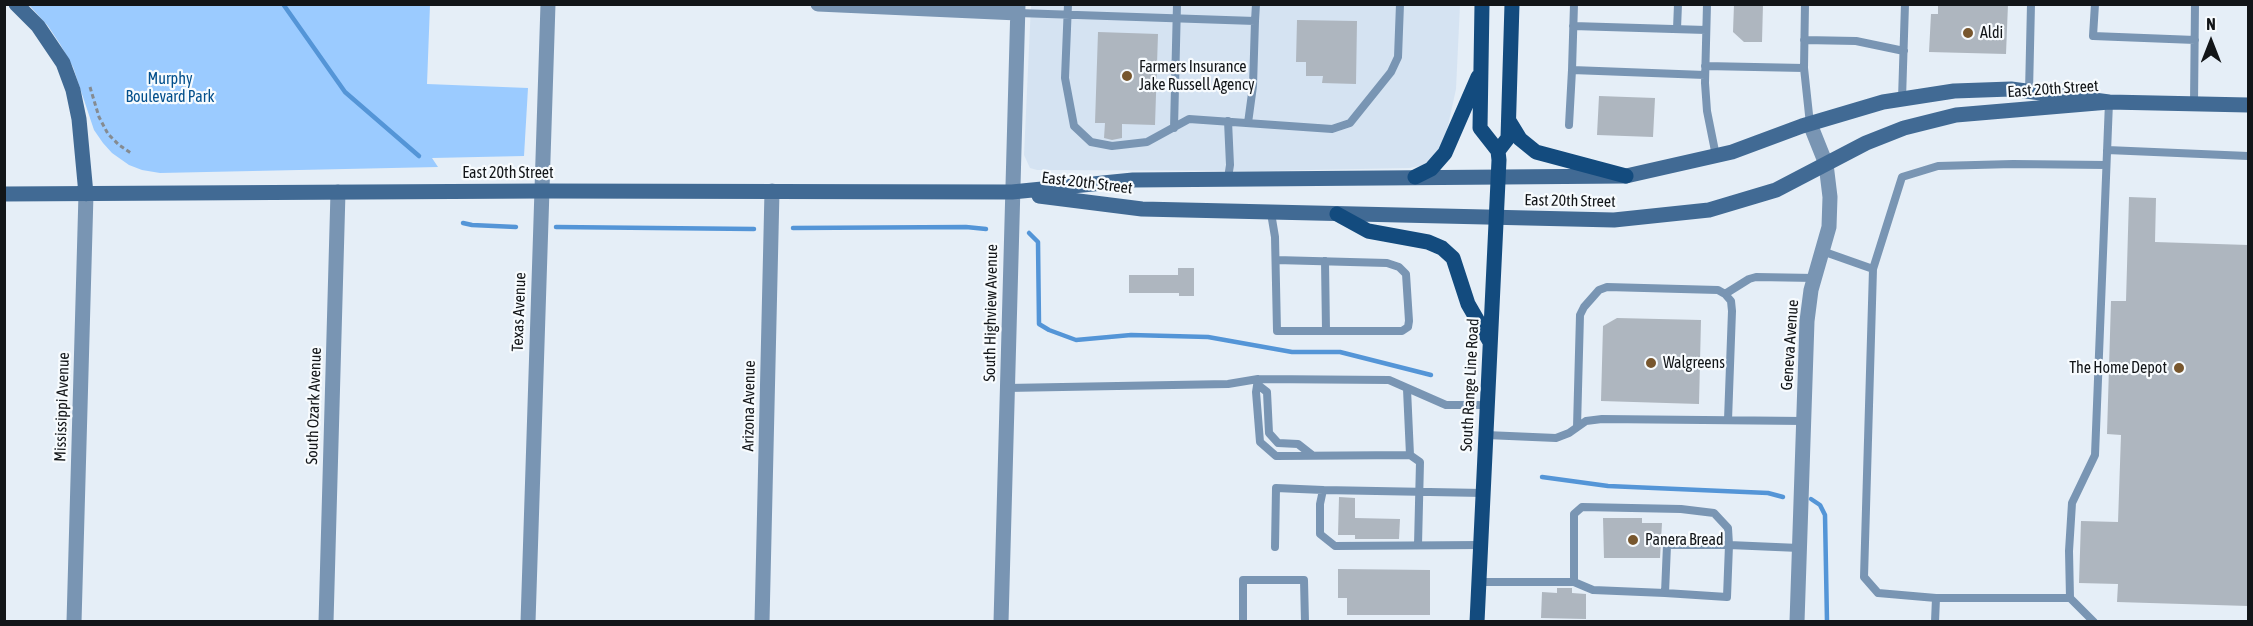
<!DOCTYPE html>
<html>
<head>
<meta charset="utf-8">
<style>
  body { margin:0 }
  #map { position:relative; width:2253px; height:626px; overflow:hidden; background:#e5eef7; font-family:"Asap Condensed",sans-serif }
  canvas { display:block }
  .frame { position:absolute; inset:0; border:6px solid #121518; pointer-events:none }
  .north { position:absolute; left:2181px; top:12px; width:60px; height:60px; -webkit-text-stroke:4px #f7fbfe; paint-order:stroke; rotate:0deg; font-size:16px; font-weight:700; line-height:24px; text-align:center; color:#121518 }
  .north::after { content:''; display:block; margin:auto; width:21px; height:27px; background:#121518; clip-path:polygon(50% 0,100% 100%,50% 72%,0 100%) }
</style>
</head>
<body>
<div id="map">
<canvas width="2253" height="626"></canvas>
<div class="frame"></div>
<div class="north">N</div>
</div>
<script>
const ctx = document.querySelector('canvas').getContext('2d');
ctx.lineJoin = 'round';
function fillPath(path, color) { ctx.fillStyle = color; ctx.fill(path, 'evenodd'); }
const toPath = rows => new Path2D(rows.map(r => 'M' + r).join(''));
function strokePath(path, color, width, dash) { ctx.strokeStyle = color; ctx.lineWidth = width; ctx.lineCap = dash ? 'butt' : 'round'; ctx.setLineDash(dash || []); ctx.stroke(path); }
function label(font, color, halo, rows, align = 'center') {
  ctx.font = font + ' "Asap Condensed",sans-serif'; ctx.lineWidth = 4.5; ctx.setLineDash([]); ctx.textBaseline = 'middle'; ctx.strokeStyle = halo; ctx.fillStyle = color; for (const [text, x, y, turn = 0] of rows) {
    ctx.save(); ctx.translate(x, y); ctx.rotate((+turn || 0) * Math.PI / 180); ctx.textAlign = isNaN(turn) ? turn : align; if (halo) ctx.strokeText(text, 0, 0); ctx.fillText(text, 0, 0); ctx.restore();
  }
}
fillPath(toPath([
  [1031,5,1460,5,1456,89,1444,144,1429,161,1420,166,1409,168,1263,171,1037,170,1030,168,1024,155]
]), '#d5e3f2');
fillPath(toPath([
  [29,5,430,5,427,84,528,88,524,156,432,158,438,167,160,173,142,170,129,165,112,153,103,143,94,130,73,67,60,44,48,26]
]), '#9bcbff');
strokePath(toPath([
  [283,4,345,92,419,156],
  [463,223,472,225,516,227],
  [556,227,754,229],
  [793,228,966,227,986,229],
  [1029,233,1038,242,1039,324,1049,330,1076,340,1131,335,1208,337,1292,352,1340,352,1431,375],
  [1542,477,1608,486,1768,493,1783,497],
  [1811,499,1820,505,1825,515,1827,622]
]), '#5495d7', 4.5);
fillPath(toPath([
  [1734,4,1763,4,1762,42,1744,42,1733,32],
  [1938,4,2008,4,2006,54,1929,52,1931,14,1938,14],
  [1297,20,1357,21,1356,84,1322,83,1323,76,1306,76,1306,62,1296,62],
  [1098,32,1158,34,1155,125,1122,124,1122,138,1112,140,1104,138,1105,123,1095,123],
  [1599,96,1655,98,1653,137,1597,135],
  [2129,197,2156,198,2155,242,2248,245,2248,606,2117,602,2118,584,2079,583,2081,521,2118,522,2121,435,2107,434,2111,301,2126,301],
  [1178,268,1194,268,1194,296,1179,296,1179,293,1129,293,1129,275,1178,275],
  [1617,318,1701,320,1699,404,1601,401,1603,326],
  [1339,497,1355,498,1355,518,1400,519,1399,539,1355,539,1355,535,1338,535],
  [1603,518,1642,518,1642,523,1662,523,1660,558,1604,558],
  [1338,569,1430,570,1430,615,1347,615,1347,598,1338,598],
  [1557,588,1572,588,1572,593,1586,594,1586,619,1541,618,1542,592,1557,593]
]), '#aeb6bf');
strokePath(toPath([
  [90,87,99,117,108,134,119,145,131,153]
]), '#858b91', 3, [4.5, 3]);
strokePath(toPath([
  [1068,4,1065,78,1074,126,1091,142,1112,146,1147,142,1189,119,1332,129,1350,123,1391,72,1398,57,1400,4],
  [1707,4,1705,83,1707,111,1716,156],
  [1805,4,1804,68,1810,124],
  [2095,4,2093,36,2195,40],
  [1018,13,1255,21,1256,4],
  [1573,26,1706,30],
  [1677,29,1678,4],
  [1804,40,1856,41,1904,51],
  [1705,66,1804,68],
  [1572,70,1574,4],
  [2029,92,2031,4],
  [1902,99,1905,4],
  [2194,104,2195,4],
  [1248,123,1253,86,1255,21],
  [1569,125,1572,70,1705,75],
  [1174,128,1177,4],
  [2107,150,2248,156],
  [1228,178,1230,165,1228,121],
  [1271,213,1275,237,1277,331,1326,331,1325,261],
  [1822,251,1873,269],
  [1276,260,1387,263,1399,267,1406,274,1409,321,1408,327,1402,331,1326,331],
  [1725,294,1749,279,1756,277,1815,278],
  [1258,379,1256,392,1260,442,1276,456,1410,455,1420,462,1418,545],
  [1258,385,1267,392,1269,433,1278,443,1298,444,1312,455],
  [1007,388,1228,384,1258,379,1389,380,1446,405,1487,405],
  [1407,389,1410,455],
  [1577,427,1580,315,1584,307,1599,290,1607,287,1718,290,1725,294,1731,301,1732,311,1728,420],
  [1486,435,1556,438,1569,433,1586,421,1602,419,1804,421],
  [1480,545,1335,546,1320,534,1320,504,1323,490,1483,493],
  [1275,547,1276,488,1323,490],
  [1479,582,1574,582],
  [1665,593,1593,590,1574,582,1574,514,1582,507,1681,509,1714,513,1728,528,1729,545,1727,597,1665,593,1667,545,1729,545,1799,548],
  [1936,598,2070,598],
  [1243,622,1243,580,1304,580,1305,622],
  [1935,622,1936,598,1878,593,1864,577,1873,269,1902,177,1938,166,2013,164,2106,165],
  [2094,622,2070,598,2069,551,2072,503,2095,455,2109,102]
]), '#7995b3', 8);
strokePath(toPath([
  [818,4,1018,13],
  [74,622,86,194],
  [326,622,338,192],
  [528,622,548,4],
  [762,622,772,191],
  [1001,622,1018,4],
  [1797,622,1807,321,1811,290,1829,227,1830,197,1826,164,1810,124]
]), '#7995b3', 15);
strokePath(toPath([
  [16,4,38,26,63,63,73,90,79,119,86,194],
  [4,194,541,191,1012,192,1133,180,1626,176,1732,152,1802,126,1883,102,1954,91,2011,89,2109,102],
  [1039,196,1142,209,1614,220,1709,210,1776,190,1866,143,1904,128,1956,115,2109,102,2248,105]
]), '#416a94', 15);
strokePath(toPath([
  [1509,121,1520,139,1536,152,1626,176],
  [1498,151,1508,138,1512,4],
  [1415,177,1431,169,1445,153,1478,77],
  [1337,214,1368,231,1428,242,1442,248,1453,258,1468,304,1490,342],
  [1477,622,1499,160,1498,151,1480,128,1482,4]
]), '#134b7e', 15);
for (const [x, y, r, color] of [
  [1968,33,6,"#78572e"],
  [1127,76,6,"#78572e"],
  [1651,363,6,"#78572e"],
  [2179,368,6,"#78572e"],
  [1633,540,6,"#78572e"]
]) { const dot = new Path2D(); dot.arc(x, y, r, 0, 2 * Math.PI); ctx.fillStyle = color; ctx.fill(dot); strokePath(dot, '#f7fbfe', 2); }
label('16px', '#121518', '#f7fbfe', [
  ["Aldi",1980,33],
  ["Farmers Insurance",1139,67],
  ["Jake Russell Agency",1139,85],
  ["Walgreens",1663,363],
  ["The Home Depot",2167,368,"right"],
  ["Panera Bread",1645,540]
], 'left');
label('16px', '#024f8c', '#f7fbfe', [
  ["Murphy",170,79],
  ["Boulevard Park",170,97]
]);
label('16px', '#121518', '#f7fbfe', [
  ["East 20th Street",2053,89,-4],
  ["East 20th Street",508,173],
  ["East 20th Street",1087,183,7],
  ["East 20th Street",1570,201,1],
  ["Texas Avenue",519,312,-88],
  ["South Highview Avenue",991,313,-89],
  ["Geneva Avenue",1790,345,-86],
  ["South Range Line Road",1470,385,-87],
  ["South Ozark Avenue",314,406,-88],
  ["Arizona Avenue",749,406,-89],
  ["Mississippi Avenue",62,407,-88]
]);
</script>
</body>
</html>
